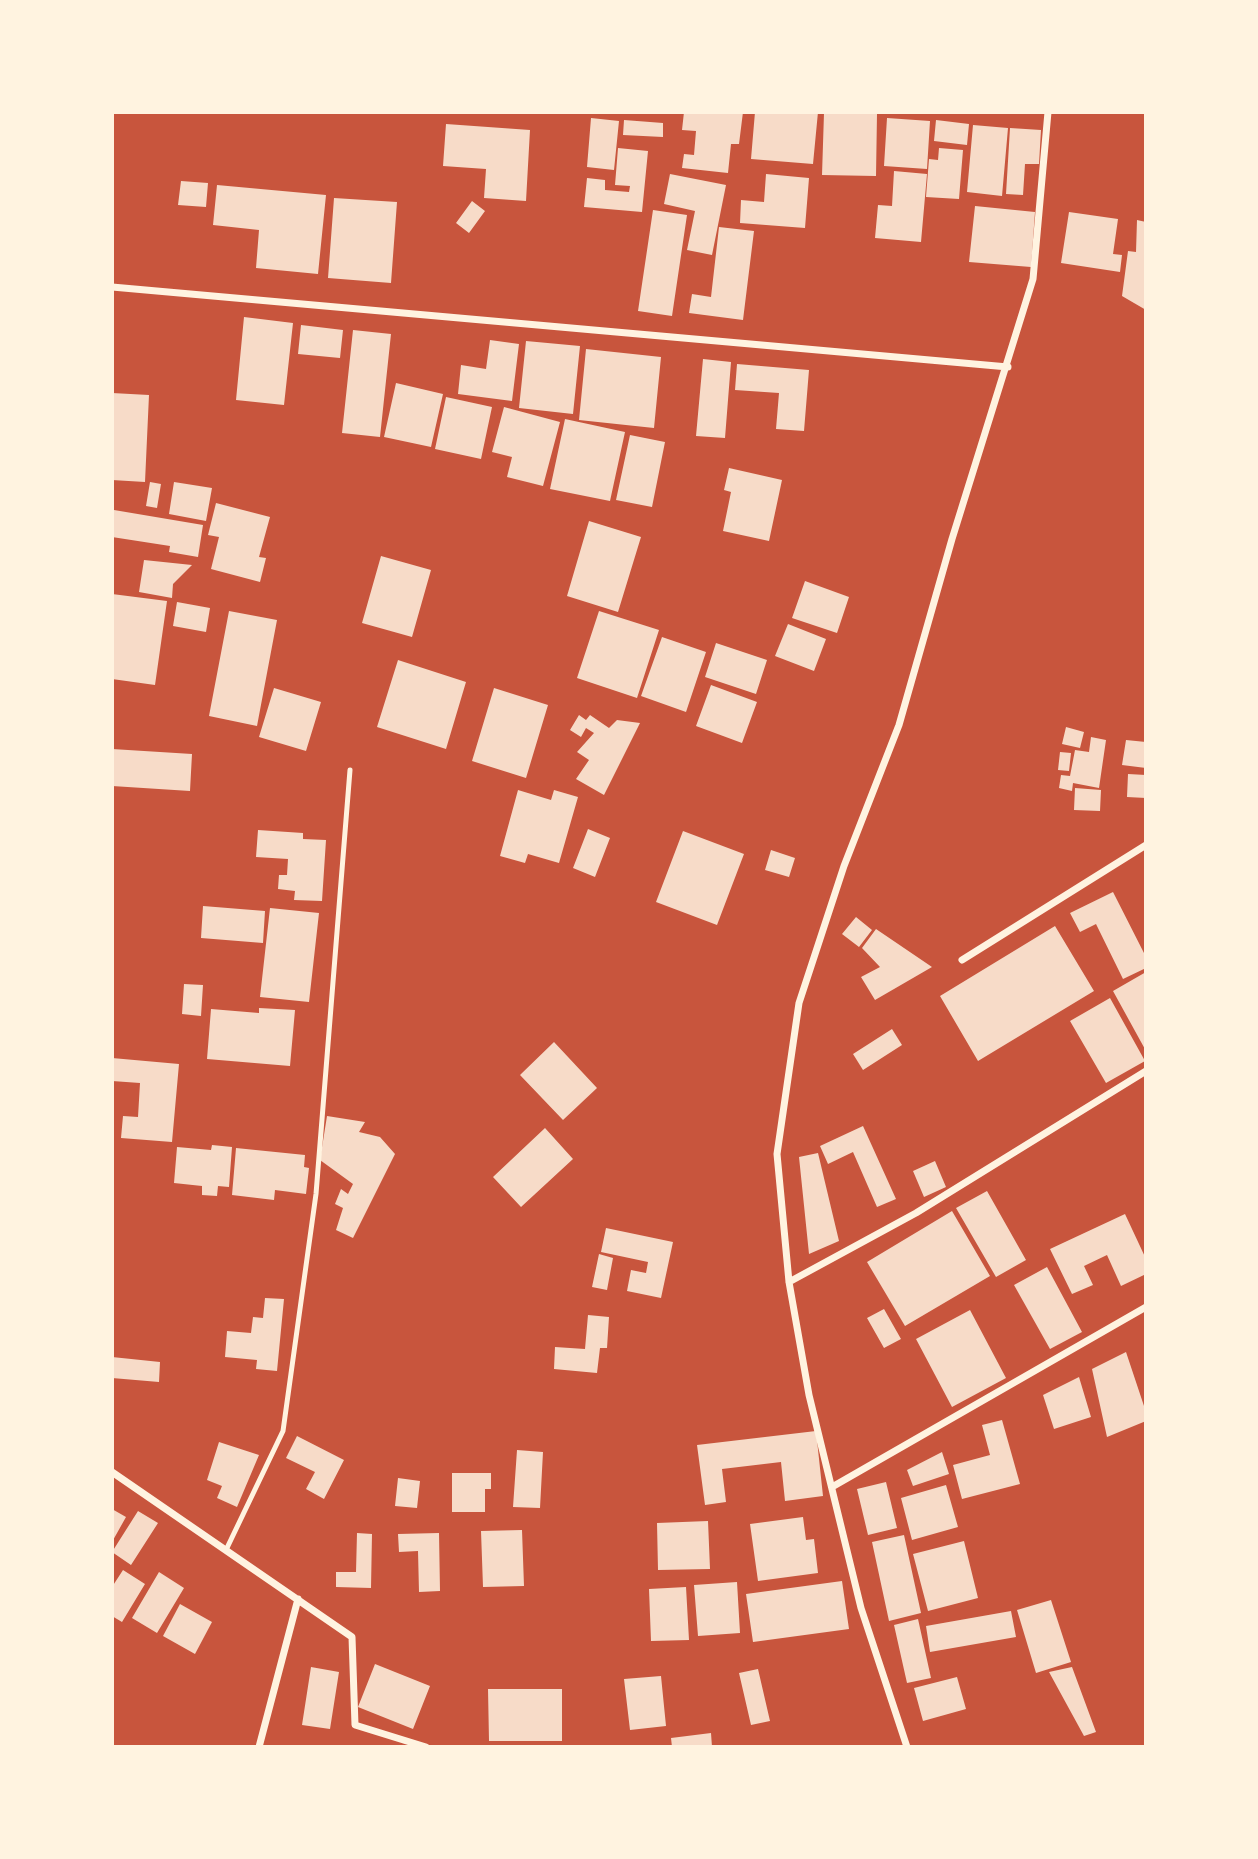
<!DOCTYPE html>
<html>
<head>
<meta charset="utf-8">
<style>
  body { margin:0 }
  #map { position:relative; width:1258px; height:1859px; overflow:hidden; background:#c8553d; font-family:"Varela Round",sans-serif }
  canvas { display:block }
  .frame { position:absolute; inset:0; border:114px solid #fff3e0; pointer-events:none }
</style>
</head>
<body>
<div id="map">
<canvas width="1258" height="1859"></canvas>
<div class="frame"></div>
</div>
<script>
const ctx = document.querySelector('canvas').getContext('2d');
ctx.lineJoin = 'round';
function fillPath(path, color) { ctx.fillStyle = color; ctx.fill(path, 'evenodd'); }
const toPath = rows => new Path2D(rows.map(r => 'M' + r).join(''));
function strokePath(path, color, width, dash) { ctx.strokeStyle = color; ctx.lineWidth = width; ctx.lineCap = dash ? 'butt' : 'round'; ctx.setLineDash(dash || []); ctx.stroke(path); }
fillPath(toPath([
  [684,112,743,112,739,144,731,144,728,173,682,168,684,154,694,155,696,131,682,130],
  [755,112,818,112,813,164,751,159],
  [824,113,877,114,876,176,822,175],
  [591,118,619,121,614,170,587,167],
  [887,118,930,121,927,169,884,166],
  [624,120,663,123,663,137,623,135],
  [936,120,969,124,967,145,934,141],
  [446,124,530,130,526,201,484,198,486,169,443,166],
  [973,125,1008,128,1002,196,967,192],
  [1010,128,1041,130,1039,164,1025,164,1023,195,1006,194],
  [618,148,648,151,642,212,584,207,587,178,605,180,605,190,629,192,630,186,615,185],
  [939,148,963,150,959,199,926,197,929,159,938,160],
  [894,171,927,174,921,242,875,238,878,205,892,206],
  [670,174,726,185,712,255,687,250,695,211,664,204],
  [766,174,809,178,805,228,740,223,741,200,764,202],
  [181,181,208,183,206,207,178,205],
  [217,185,326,195,318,274,256,268,259,230,213,225],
  [334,198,397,202,391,283,328,278],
  [472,201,485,211,469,233,456,223],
  [975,206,1035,212,1031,267,969,262],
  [653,210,687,215,672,316,638,311],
  [1069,212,1118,219,1113,254,1122,255,1120,272,1061,263],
  [1137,220,1146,222,1146,310,1122,296,1128,251,1136,252],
  [719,227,754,231,743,320,689,313,692,294,711,297],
  [244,317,293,323,284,405,236,400],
  [301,325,343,330,340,358,298,354],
  [353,330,391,334,380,437,342,433],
  [490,340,519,344,512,401,458,394,461,365,486,369],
  [526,341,580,346,573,414,519,408],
  [586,349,661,357,654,428,579,420],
  [703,359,731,362,725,438,696,436],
  [737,364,809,370,804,431,776,429,779,393,735,390],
  [396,383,443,394,431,447,384,437],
  [112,393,149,395,145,482,112,480],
  [446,397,492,407,481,459,435,449],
  [504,407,560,422,543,486,507,477,512,457,492,452],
  [565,419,625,432,610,501,550,489],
  [630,435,665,442,652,507,616,500],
  [729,468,782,480,769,541,723,531,731,492,724,490],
  [150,482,161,484,157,508,146,506],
  [174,482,212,488,206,521,169,514],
  [216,503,270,517,259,557,266,558,260,582,211,569,219,537,208,535],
  [114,510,203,525,198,557,169,552,170,546,112,537],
  [589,521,641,537,618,612,567,596],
  [381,556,431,570,412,637,362,623],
  [144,560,192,565,173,584,172,598,139,592],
  [805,581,849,597,837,633,792,618],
  [112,594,167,601,155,685,112,679],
  [177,602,210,608,206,632,173,626],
  [229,611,277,620,257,726,209,716],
  [599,611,659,630,637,698,577,678],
  [788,624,826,639,814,671,775,656],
  [662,637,706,652,686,712,641,696],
  [716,643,767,660,756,694,705,677],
  [398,660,466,682,446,749,377,727],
  [711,685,757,702,742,743,696,726],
  [274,688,321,702,306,751,259,737],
  [494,688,548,705,526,778,472,761],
  [579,715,586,720,590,715,609,728,617,720,640,723,604,795,576,779,589,760,577,752,594,733,586,728,581,737,570,730],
  [1066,727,1084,732,1080,748,1062,744],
  [1091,737,1106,740,1099,788,1073,783,1072,791,1059,788,1061,775,1070,776,1075,750,1089,752],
  [1126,740,1146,742,1146,768,1122,765],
  [112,749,192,754,190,791,112,786],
  [1060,752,1071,753,1069,771,1058,770],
  [1128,774,1146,775,1146,798,1127,797],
  [1075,788,1101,790,1100,811,1074,810],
  [518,790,551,800,554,790,578,797,559,863,528,854,525,863,500,856],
  [588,829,610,838,595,877,573,868],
  [258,830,303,833,303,839,326,840,322,901,294,900,295,891,278,889,279,875,287,875,288,859,256,857],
  [683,831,744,854,717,925,656,902],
  [771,850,795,858,789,877,765,870],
  [1113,892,1146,957,1146,968,1123,979,1096,924,1080,932,1070,913],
  [203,906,265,911,263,943,201,938],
  [270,908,319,913,309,1002,260,997],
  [856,917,872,930,859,947,842,934],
  [1055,926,1094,991,978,1061,940,996],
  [876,929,932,967,875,1000,861,977,880,967,862,948],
  [1146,972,1146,1051,1113,991],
  [184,984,203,985,201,1016,182,1014],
  [1110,998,1145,1061,1106,1083,1070,1021],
  [259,1008,295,1010,290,1066,207,1059,211,1009,259,1013],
  [892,1029,902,1045,863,1070,853,1054],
  [554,1042,597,1088,563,1120,520,1075],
  [112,1058,179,1064,172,1142,121,1138,123,1116,138,1117,140,1083,112,1081],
  [327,1116,365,1122,359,1132,380,1137,395,1154,353,1238,336,1230,343,1208,335,1204,341,1189,348,1194,353,1184,320,1160],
  [863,1126,896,1199,877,1207,853,1152,828,1164,820,1146],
  [545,1128,573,1159,521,1207,493,1177],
  [212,1145,232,1147,229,1187,218,1186,217,1196,202,1195,202,1186,174,1183,177,1147,211,1150],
  [236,1148,305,1155,304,1167,309,1168,306,1194,275,1190,274,1200,232,1195],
  [818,1153,839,1241,809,1254,799,1157],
  [935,1161,946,1187,924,1197,913,1171],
  [987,1191,1026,1260,996,1277,956,1208],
  [952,1211,990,1276,905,1326,867,1262],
  [1125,1214,1146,1259,1146,1274,1121,1286,1107,1255,1084,1266,1093,1285,1072,1294,1050,1249],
  [606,1228,673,1242,661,1298,627,1291,631,1270,646,1273,648,1262,601,1252],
  [599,1254,613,1258,607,1290,592,1287],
  [1047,1267,1082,1332,1050,1349,1014,1285],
  [265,1298,284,1299,277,1371,256,1369,257,1360,225,1357,227,1331,251,1333,253,1317,263,1318],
  [884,1309,901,1339,884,1348,867,1318],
  [970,1310,1006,1378,952,1407,916,1339],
  [588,1315,609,1317,607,1348,600,1348,597,1373,554,1369,555,1347,585,1349],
  [1126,1352,1146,1412,1146,1421,1107,1437,1092,1369],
  [112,1357,160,1362,159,1382,112,1378],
  [1079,1377,1091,1417,1054,1429,1043,1395],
  [1002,1420,1020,1484,962,1499,953,1465,990,1455,982,1425],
  [816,1431,823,1496,785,1501,781,1462,722,1469,726,1502,705,1505,697,1445],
  [297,1436,344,1460,324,1499,306,1489,315,1472,286,1458],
  [219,1442,259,1455,237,1507,217,1498,222,1486,207,1480],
  [517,1450,543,1452,540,1508,513,1507],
  [942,1452,949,1474,913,1486,907,1470],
  [452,1473,491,1473,491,1489,485,1489,485,1512,452,1512],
  [398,1478,420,1481,417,1508,395,1506],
  [886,1482,897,1528,868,1535,857,1489],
  [946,1485,958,1527,912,1540,901,1498],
  [112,1509,126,1517,112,1542],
  [138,1511,158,1523,131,1565,112,1552],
  [803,1517,806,1540,814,1539,818,1573,758,1581,750,1524],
  [708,1521,710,1569,658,1570,657,1523],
  [522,1530,524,1586,483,1587,481,1531],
  [357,1533,372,1534,371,1588,336,1587,336,1572,356,1572],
  [439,1533,440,1591,419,1592,418,1551,399,1552,398,1534],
  [904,1535,921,1613,889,1621,872,1542],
  [964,1541,978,1598,928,1611,913,1554],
  [123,1570,145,1584,122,1622,112,1616,112,1587],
  [159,1572,184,1588,157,1633,132,1618],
  [842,1581,849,1629,753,1642,746,1594],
  [737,1582,740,1633,698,1636,694,1585],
  [686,1587,689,1640,651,1641,649,1589],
  [1051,1600,1071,1662,1036,1673,1017,1610],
  [180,1604,212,1622,195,1654,163,1636],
  [1011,1611,1016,1637,930,1652,926,1626],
  [918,1619,931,1678,907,1683,894,1625],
  [375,1664,430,1686,413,1729,358,1707],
  [311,1667,339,1672,330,1729,302,1725],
  [1072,1667,1096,1732,1084,1736,1049,1672],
  [758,1669,770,1721,751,1725,739,1673],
  [661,1676,666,1726,630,1730,624,1679],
  [957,1677,966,1709,923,1721,914,1688],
  [488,1689,562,1689,562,1741,489,1741],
  [711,1733,712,1747,672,1747,671,1738]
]), '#f7dbc8');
strokePath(toPath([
  [226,1550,283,1431,316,1194,350,770]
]), '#fff3e0', 5);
strokePath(toPath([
  [112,287,1008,367],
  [962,960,1146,845],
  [789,1282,916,1213,1146,1071],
  [112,1472,352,1637,355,1725,426,1747],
  [832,1487,1146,1307],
  [259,1747,298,1599],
  [907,1747,861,1608,809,1395,789,1282,777,1154,799,1003,844,866,899,725,952,539,1033,279,1048,112]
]), '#fff3e0', 7);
</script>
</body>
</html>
